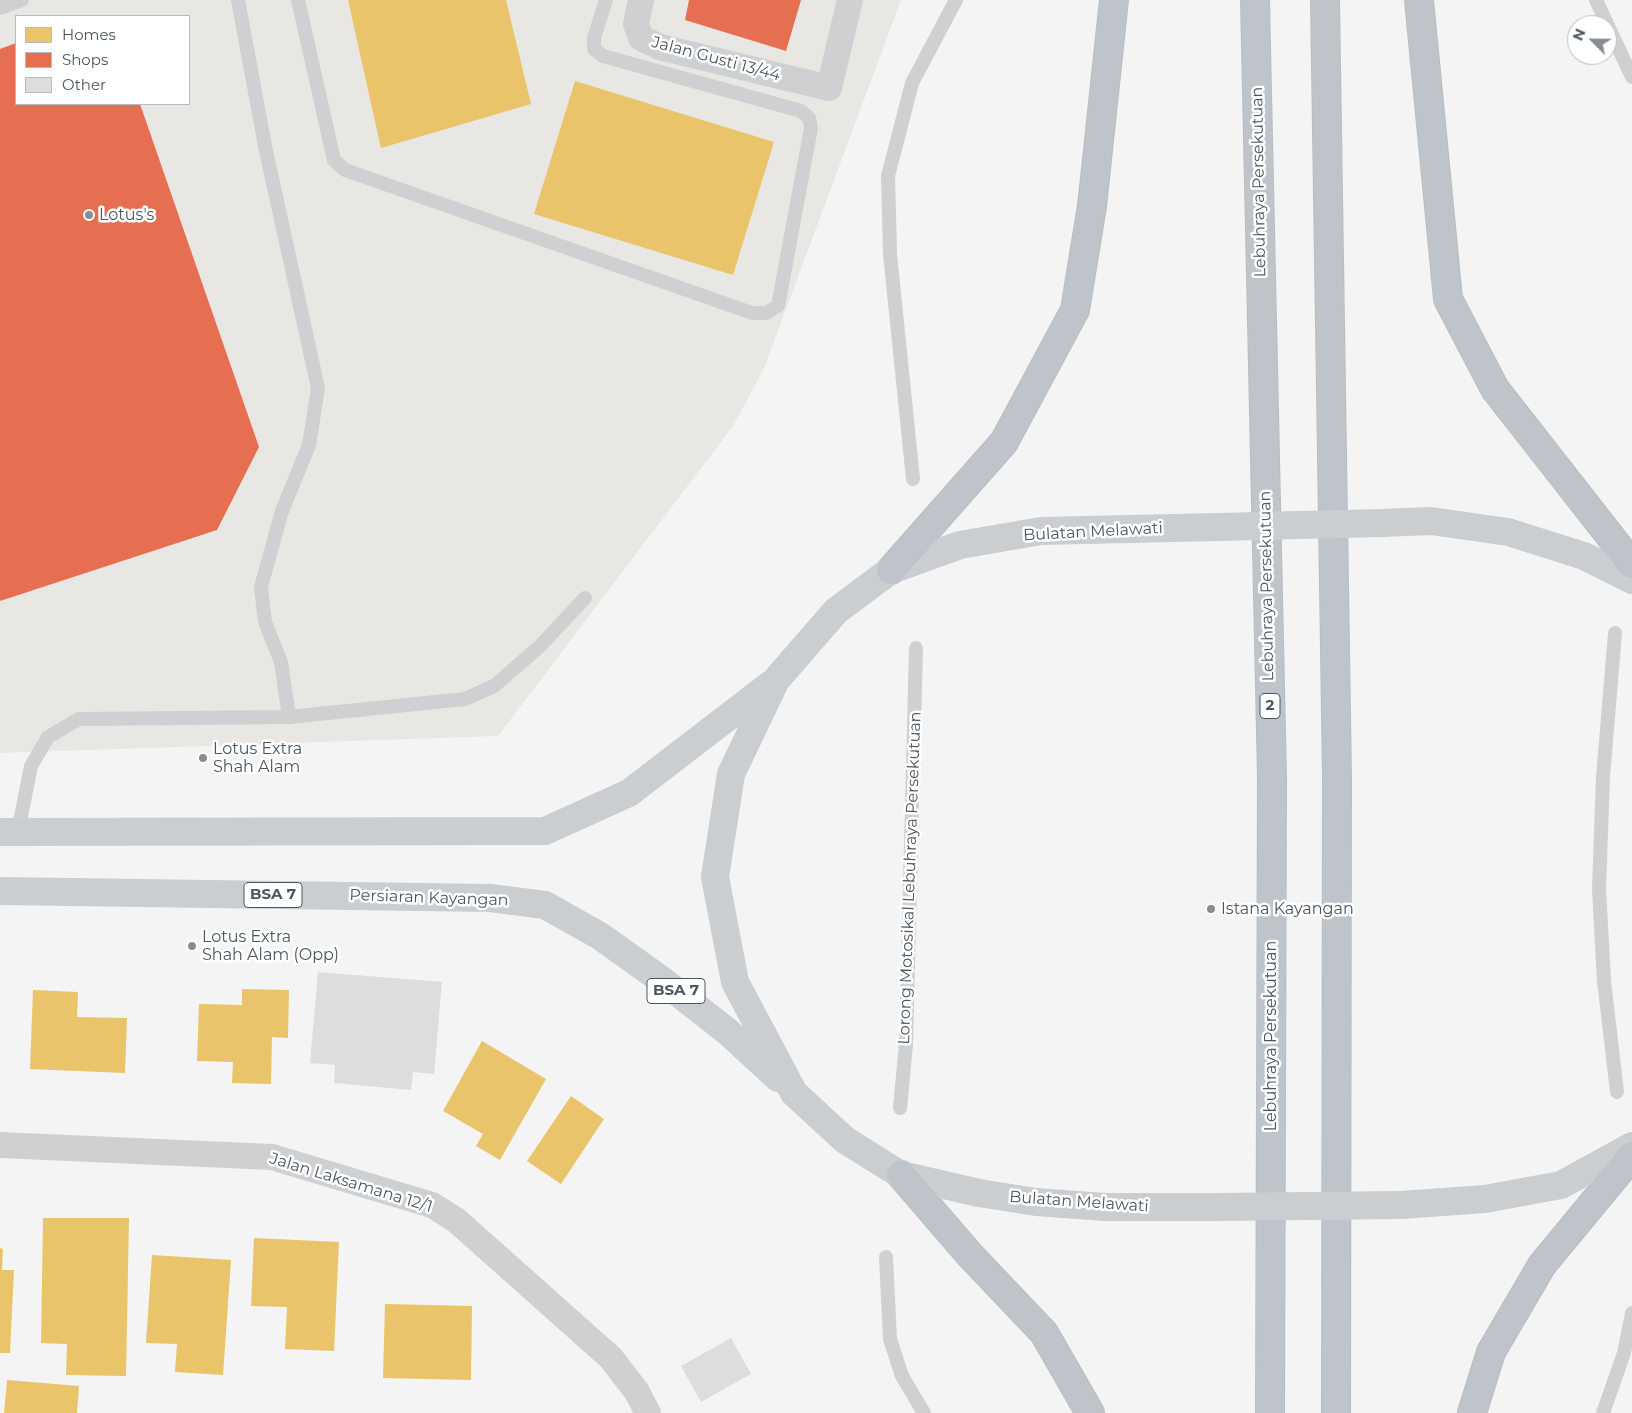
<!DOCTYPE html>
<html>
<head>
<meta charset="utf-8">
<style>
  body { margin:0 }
  #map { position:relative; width:1632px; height:1413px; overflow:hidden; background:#f4f4f4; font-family:Montserrat,sans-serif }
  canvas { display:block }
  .legend { position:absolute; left:15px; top:15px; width:175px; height:90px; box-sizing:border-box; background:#fff; border:1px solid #b7bbc0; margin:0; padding:6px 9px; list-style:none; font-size:15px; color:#4a5661 }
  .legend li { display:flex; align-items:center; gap:10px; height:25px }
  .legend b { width:25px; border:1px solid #b7bbc0 }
  .north { position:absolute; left:1567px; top:15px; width:50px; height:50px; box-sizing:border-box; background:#fff; border:1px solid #b7bbc0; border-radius:50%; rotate:293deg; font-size:14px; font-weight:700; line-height:20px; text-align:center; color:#4a5661 }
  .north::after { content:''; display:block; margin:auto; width:18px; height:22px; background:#868d94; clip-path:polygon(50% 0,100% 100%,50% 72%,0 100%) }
</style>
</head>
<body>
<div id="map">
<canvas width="1632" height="1413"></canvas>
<ul class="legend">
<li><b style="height:14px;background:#e9c46a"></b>Homes</li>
<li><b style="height:14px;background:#e76f51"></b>Shops</li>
<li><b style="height:14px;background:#ddddde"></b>Other</li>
</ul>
<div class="north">N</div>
</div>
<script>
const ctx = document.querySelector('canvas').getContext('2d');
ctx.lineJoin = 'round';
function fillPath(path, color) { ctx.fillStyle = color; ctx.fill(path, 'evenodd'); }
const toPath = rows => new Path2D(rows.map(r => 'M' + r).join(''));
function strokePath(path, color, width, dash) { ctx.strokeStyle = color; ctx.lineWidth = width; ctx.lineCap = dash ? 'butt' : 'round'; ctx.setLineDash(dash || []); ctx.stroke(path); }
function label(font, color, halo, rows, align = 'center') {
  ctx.font = font + ' Montserrat,sans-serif'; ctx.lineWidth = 5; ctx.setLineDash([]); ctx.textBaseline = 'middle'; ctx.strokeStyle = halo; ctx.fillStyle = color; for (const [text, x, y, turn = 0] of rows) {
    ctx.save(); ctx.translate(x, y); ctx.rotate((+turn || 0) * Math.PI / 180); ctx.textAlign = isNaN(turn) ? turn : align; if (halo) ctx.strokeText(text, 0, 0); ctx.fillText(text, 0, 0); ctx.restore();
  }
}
fillPath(toPath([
  [0,0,901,0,764,368,733,426,498,736,0,753],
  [16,16,189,16,189,104,16,104]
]), '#e8e7e3');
fillPath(toPath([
  [348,0,506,0,531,104,381,148],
  [575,81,774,142,733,275,534,214],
  [242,989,289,990,288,1038,272,1037,271,1084,232,1083,233,1062,197,1061,199,1004,242,1005],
  [33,990,78,992,77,1017,127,1018,125,1073,30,1069],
  [482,1041,546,1079,500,1160,476,1146,483,1134,443,1111],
  [571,1096,604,1119,561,1184,527,1161],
  [43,1218,129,1218,126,1376,66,1375,67,1344,41,1343],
  [254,1238,339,1242,334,1351,285,1349,287,1307,251,1306],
  [0,1248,3,1249,2,1270,14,1270,10,1353,0,1353],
  [152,1255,231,1260,223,1375,175,1372,177,1344,146,1343],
  [385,1304,472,1306,471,1380,383,1378],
  [7,1380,79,1386,77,1413,4,1413]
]), '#e9c46a');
fillPath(toPath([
  [689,0,801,0,786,51,685,20],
  [16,43,16,104,140,104,259,447,217,530,0,601,0,49]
]), '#e76f51');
fillPath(toPath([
  [318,972,442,982,434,1074,413,1072,411,1090,334,1083,335,1065,310,1063],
  [731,1338,751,1374,701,1402,681,1366]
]), '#ddddde');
const highway = toPath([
  [1255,0,1272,778,1270,1413],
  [1325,0,1337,778,1336,1413],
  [1419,0,1448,299,1495,389,1632,564],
  [891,570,1004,442,1075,310,1092,206,1114,0],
  [901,1175,969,1254,1044,1333,1090,1413],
  [1472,1413,1491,1352,1542,1265,1632,1156]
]);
strokePath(highway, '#b9bec3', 30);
strokePath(toPath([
  [238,0,266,151,318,388,309,445,282,511,261,587,265,622,281,662,289,717],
  [298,0,334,160,345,170,752,313,766,313,778,306,811,128,809,118,801,111,603,56,594,49,594,38,606,0],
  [1596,0,1632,77],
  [0,8,22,0],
  [913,479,890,254,888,176,912,83,956,0],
  [1615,633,1603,777,1599,889,1604,981,1617,1092],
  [18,832,31,766,48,737,79,719,289,717,465,699,494,686,539,647,585,598],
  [900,1108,906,1044,916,648],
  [886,1257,890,1339,902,1376,924,1413],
  [1603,1413,1624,1353,1632,1313]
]), '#ced0d2', 14);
strokePath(toPath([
  [641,0,636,24,641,38,660,47,829,88,850,0],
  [0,1145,272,1157,432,1205,456,1220,611,1358,637,1392,648,1413]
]), '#ced0d2', 26);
strokePath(toPath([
  [1382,523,1431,521,1508,532,1584,556,1632,580],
  [0,832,545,831,629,793,771,684],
  [0,891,490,898,545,905,600,936,663,981,728,1032,778,1078],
  [1401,1205,1485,1199,1561,1185,1632,1146],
  [1216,1207,1105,1207,1036,1202,979,1193,901,1175,845,1140,794,1093,735,982,715,877,731,774,776,680,836,611,891,570,960,545,1041,531,1218,527]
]), '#caced1', 28);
strokePath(highway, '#bec4c9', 28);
strokePath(toPath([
  [1218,527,1382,523],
  [1216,1207,1401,1205]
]), '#caced1', 28);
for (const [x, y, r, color] of [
  [89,215,5,"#868d94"],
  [203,758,5,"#868d94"],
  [1211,909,5,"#868d94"],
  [192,946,5,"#868d94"]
]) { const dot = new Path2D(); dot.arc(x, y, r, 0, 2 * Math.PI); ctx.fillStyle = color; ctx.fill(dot); strokePath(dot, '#fff', 2); }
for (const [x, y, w] of [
  [1270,706,20],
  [273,895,58],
  [676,991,58]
]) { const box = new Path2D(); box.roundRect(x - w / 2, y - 12.5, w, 25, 4); ctx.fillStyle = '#fff'; ctx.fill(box); strokePath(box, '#4a5661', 1); }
label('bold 15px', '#4a5661', null, [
  ["2",1270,706],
  ["BSA 7",273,895],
  ["BSA 7",676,991]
]);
label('16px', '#4a5661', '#fff', [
  ["Jalan Gusti 13/44",716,59,15],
  ["Lebuhraya Persekutuan",1259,182,-91],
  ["Bulatan Melawati",1093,532,-3],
  ["Lebuhraya Persekutuan",1267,586,-91],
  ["Lorong Motosikal Lebuhraya Persekutuan",910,878,-88],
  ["Persiaran Kayangan",429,898,2],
  ["Lebuhraya Persekutuan",1271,1036,-90],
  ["Jalan Laksamana 12/1",351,1183,17],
  ["Bulatan Melawati",1079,1202,4]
]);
label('16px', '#4a5661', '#fff', [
  ["Lotus's",99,215],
  ["Lotus Extra",213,749],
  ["Shah Alam",213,767],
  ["Istana Kayangan",1221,909],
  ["Lotus Extra",202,937],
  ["Shah Alam (Opp)",202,955]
], 'left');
</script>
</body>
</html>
